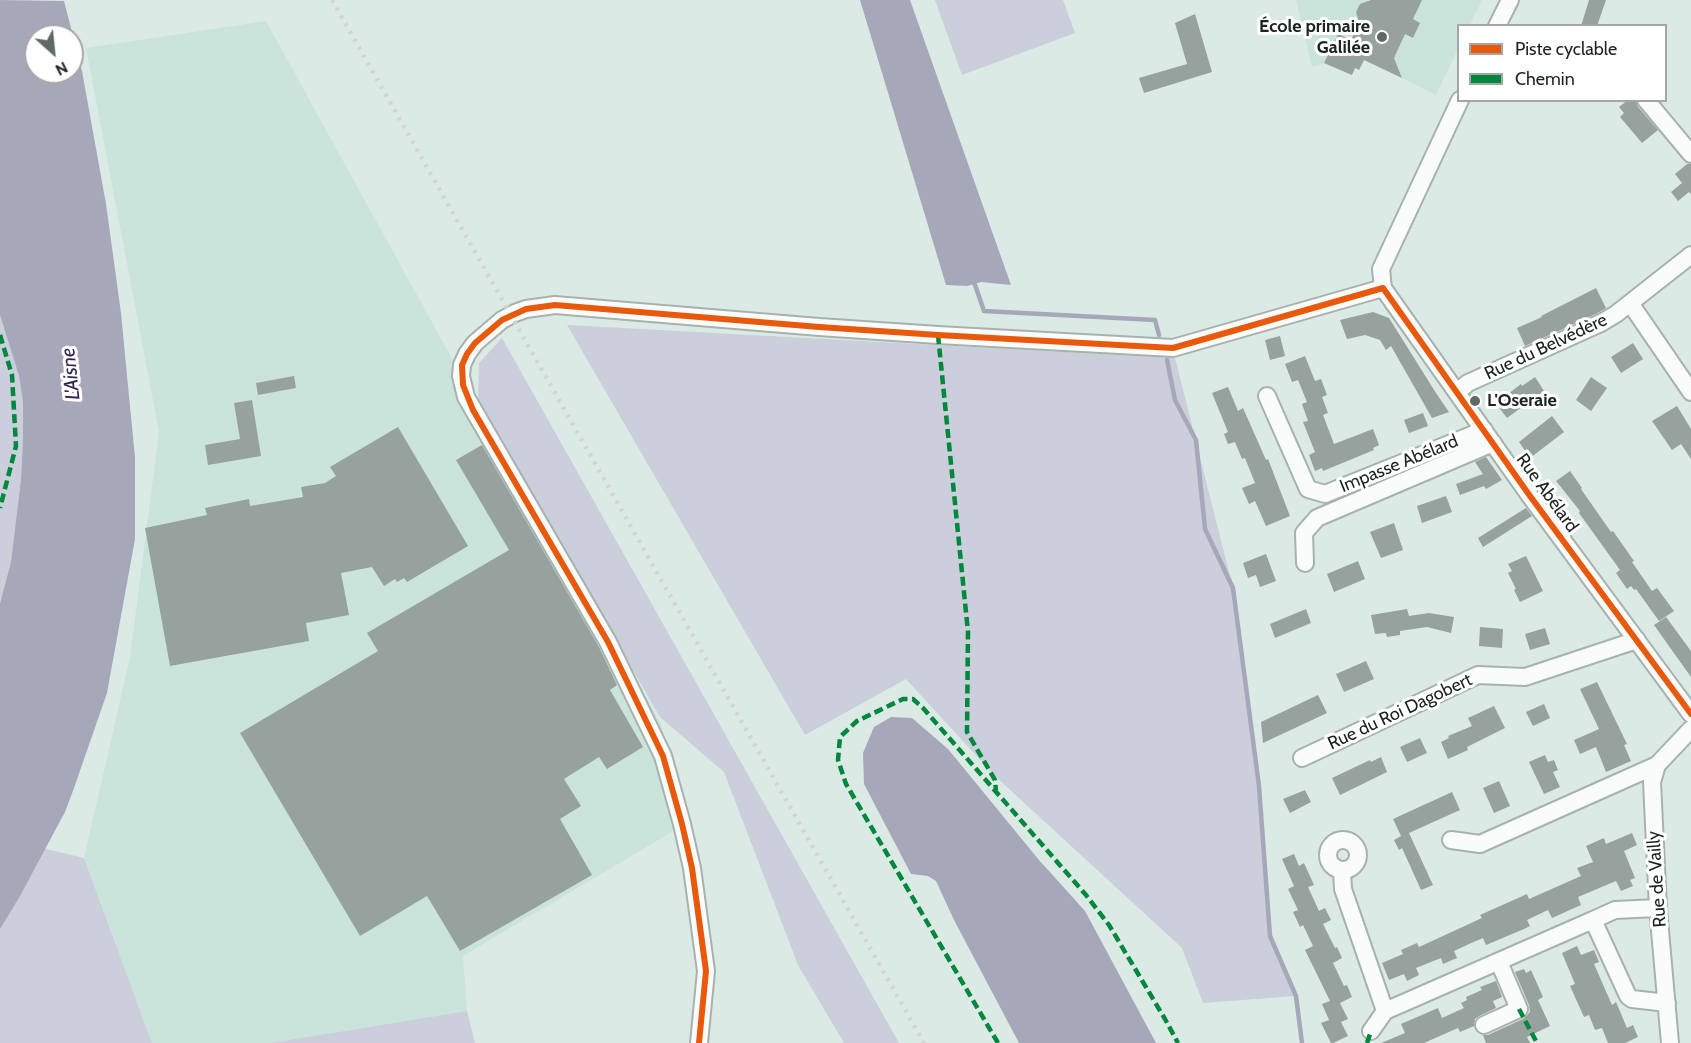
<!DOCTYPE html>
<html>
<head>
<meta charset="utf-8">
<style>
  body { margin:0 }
  #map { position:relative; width:1691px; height:1043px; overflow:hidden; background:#dceae5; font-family:Cabin,sans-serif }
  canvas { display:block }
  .legend { position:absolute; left:1457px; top:24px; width:210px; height:78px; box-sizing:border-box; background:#fff; border:2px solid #a4a7a6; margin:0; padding:8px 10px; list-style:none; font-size:18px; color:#1b2421 }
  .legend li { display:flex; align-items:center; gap:12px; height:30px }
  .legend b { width:30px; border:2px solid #a4a7a6 }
  .north { position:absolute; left:24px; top:24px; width:60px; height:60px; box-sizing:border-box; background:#fff; border:2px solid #a4a7a6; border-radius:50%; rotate:153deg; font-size:16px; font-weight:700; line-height:24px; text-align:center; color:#1b2421 }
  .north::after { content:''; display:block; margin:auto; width:21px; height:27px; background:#5f6966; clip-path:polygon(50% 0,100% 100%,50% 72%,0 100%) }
</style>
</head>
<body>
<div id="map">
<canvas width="1691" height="1043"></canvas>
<ul class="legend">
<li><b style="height:8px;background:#e8590c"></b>Piste cyclable</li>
<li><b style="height:8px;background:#00873e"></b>Chemin</li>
</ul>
<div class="north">N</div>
</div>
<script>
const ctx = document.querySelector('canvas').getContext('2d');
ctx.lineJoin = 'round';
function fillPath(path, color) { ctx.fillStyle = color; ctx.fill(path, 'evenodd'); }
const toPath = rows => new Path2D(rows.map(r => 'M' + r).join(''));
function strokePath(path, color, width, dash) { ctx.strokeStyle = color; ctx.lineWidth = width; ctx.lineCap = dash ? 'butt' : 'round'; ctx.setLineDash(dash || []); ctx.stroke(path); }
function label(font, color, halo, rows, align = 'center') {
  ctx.font = font + ' Cabin,sans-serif'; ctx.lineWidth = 6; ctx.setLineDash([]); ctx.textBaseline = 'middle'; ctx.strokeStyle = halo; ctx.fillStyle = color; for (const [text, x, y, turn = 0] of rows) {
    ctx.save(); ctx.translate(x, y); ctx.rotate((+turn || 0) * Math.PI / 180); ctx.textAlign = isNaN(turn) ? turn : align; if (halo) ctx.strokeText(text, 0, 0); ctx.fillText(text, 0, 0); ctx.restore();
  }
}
fillPath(toPath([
  [1296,0,1482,0,1470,25,1458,26,1458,49,1436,95,1365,60,1359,70,1355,68,1352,75,1324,63,1312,67],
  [266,21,455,364,587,591,661,724,687,823,463,956,467,1011,270,1043,152,1043,84,858,130,657,159,432,86,48]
]), '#cbe4db');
fillPath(toPath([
  [935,0,1063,0,1075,33,962,75],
  [0,315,19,376,23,402,23,438,21,479,11,562,0,603],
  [567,325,1175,358,1233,588,1259,786,1270,936,1296,996,1203,1003,1182,948,995,776,906,679,805,735],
  [502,338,899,1043,844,1043,798,965,724,772,660,717,478,403,479,363],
  [0,838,84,858,152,1043,0,1043],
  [467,1011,475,1043,270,1043]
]), '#cbcedb');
fillPath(toPath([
  [0,0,64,1,82,71,106,204,121,313,128,386,135,457,135,539,107,693,74,788,65,812,20,896,0,929,0,603,11,562,21,479,23,438,23,402,19,376,0,315],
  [36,36,72,36,72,72,36,72],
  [860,0,910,0,1011,285,981,282,967,286,946,285],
  [891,717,912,718,948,749,1039,860,1085,911,1156,1043,1019,1043,954,920,936,881,928,876,911,874,864,784,863,753,874,727]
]), '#a7a7ba');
strokePath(toPath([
  [973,279,984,311,1155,320,1159,335],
  [1167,360,1175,400,1196,440,1205,529,1233,588,1259,786,1270,936,1296,996,1302,1043]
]), '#a7a7ba', 4.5);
fillPath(toPath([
  [1371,0,1422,0,1413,19,1420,23,1413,38,1405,34,1394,58,1402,78,1364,60,1359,70,1355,68,1352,75,1324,63,1338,34,1351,40,1359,22,1356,12,1360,4],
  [1589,0,1606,0,1597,26,1581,26],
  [1195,14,1212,72,1144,93,1139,78,1187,64,1175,23],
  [1628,100,1636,100,1638,107,1658,130,1642,143,1620,117,1624,113,1619,107],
  [1687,164,1691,164,1691,194,1689,192,1678,201,1671,192,1682,183,1675,174],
  [1596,288,1606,308,1596,314,1525,346,1517,328,1542,317,1541,316],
  [1373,312,1389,318,1436,393,1449,412,1432,418,1391,346,1386,350,1380,340,1365,335,1347,339,1340,320],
  [1280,336,1285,356,1270,360,1265,340],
  [1633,343,1643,359,1621,373,1611,357],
  [1305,356,1315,381,1321,379,1327,395,1322,397,1328,413,1323,415,1334,444,1373,429,1379,445,1373,448,1374,450,1323,471,1322,468,1315,471,1309,455,1315,452,1303,422,1308,421,1302,404,1307,402,1298,380,1292,382,1285,364],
  [294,376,296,388,258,395,256,383],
  [1535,377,1544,391,1507,418,1497,405,1510,396,1508,394,1521,384,1522,386],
  [1591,377,1607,388,1591,411,1576,400],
  [1228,387,1238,411,1243,408,1266,460,1268,459,1290,516,1266,526,1255,501,1249,504,1242,488,1255,483,1245,458,1242,459,1235,442,1228,444,1224,434,1228,432,1212,393],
  [252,400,261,456,208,465,205,445,240,439,234,403],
  [1677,406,1691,429,1691,459,1681,444,1672,450,1652,421],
  [1423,413,1428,426,1409,433,1404,420],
  [1552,416,1564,432,1530,458,1519,442],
  [398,427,468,546,407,582,404,578,397,582,395,579,384,586,372,567,341,573,349,615,306,623,309,641,170,666,145,528,207,515,205,508,249,499,250,506,303,497,301,487,325,483,336,476,330,467],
  [482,445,599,647,617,685,610,690,643,747,607,769,599,757,564,779,581,806,560,819,592,875,460,951,427,896,360,936,240,733,378,651,367,633,509,550,456,460],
  [1486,457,1502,480,1486,489,1484,486,1460,495,1456,484,1483,474,1475,462],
  [1570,471,1582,488,1581,489,1611,532,1613,531,1634,561,1632,562,1652,591,1657,588,1674,611,1659,621,1636,589,1634,590,1631,586,1627,589,1616,573,1620,570,1579,513,1580,511,1556,481],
  [1446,496,1452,512,1422,523,1417,506],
  [1526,508,1532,516,1483,547,1478,538],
  [1394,523,1403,550,1381,558,1370,532],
  [1266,554,1276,581,1260,587,1256,575,1248,578,1243,563],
  [1526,556,1543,591,1520,602,1514,590,1516,589,1508,573,1512,571,1508,564],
  [1358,561,1365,579,1334,592,1327,574],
  [1306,609,1311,623,1275,638,1270,624],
  [1407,609,1409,616,1429,613,1454,617,1451,633,1427,627,1400,631,1400,635,1387,637,1386,633,1375,634,1371,615],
  [1666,617,1691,651,1691,677,1654,625],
  [1480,627,1503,629,1502,648,1479,646],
  [1545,628,1550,644,1530,650,1525,634],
  [1366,661,1374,679,1344,692,1336,674],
  [1597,682,1627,744,1624,745,1631,761,1606,772,1596,747,1580,754,1574,740,1599,729,1580,689],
  [1318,695,1327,713,1263,743,1261,722],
  [1544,704,1550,718,1533,726,1526,712],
  [1494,706,1505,728,1467,747,1468,750,1448,759,1441,742,1449,738,1448,736,1472,726,1468,718],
  [1420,738,1427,753,1407,762,1400,747],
  [1545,755,1548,762,1554,760,1558,770,1553,772,1560,787,1544,794,1529,762],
  [1381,757,1387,772,1340,795,1332,778,1370,760,1371,762],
  [1499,781,1510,806,1494,813,1483,788],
  [1305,790,1311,802,1290,813,1283,799],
  [1452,792,1460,810,1409,833,1433,885,1421,890,1402,848,1399,850,1394,840,1401,836,1393,819],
  [1632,833,1637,845,1624,851,1635,878,1630,880,1633,886,1621,891,1616,881,1578,897,1581,905,1552,918,1548,910,1527,920,1530,926,1524,929,1486,945,1483,938,1469,944,1454,951,1457,958,1443,964,1441,958,1416,968,1419,975,1407,981,1404,974,1389,980,1382,963,1403,954,1401,950,1417,943,1419,947,1482,918,1480,915,1527,894,1529,899,1581,876,1577,868,1593,862,1586,846,1604,838,1606,844],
  [1294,854,1299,866,1304,863,1314,885,1308,887,1319,911,1325,908,1331,920,1323,924,1335,948,1337,947,1342,958,1333,963,1344,986,1347,985,1352,997,1340,1003,1348,1019,1341,1022,1348,1036,1333,1043,1331,1043,1321,1023,1329,1020,1322,1004,1330,1001,1305,950,1313,946,1303,925,1300,927,1293,912,1298,910,1288,889,1294,886,1282,859],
  [1577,946,1581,955,1594,950,1599,962,1594,964,1612,1005,1616,1002,1627,1028,1633,1025,1638,1037,1625,1043,1608,1043,1602,1028,1595,1030,1589,1015,1584,1017,1570,986,1575,984,1562,953],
  [1524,969,1526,973,1531,970,1543,997,1538,1000,1550,1026,1527,1037,1530,1043,1486,1043,1483,1035,1488,1035,1523,1019,1530,1012,1529,1005,1515,972],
  [1496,981,1502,997,1493,1001,1496,1008,1479,1016,1475,1019,1474,1026,1460,1032,1458,1028,1424,1043,1381,1043,1405,1033,1401,1024,1438,1008,1442,1018,1464,1008,1461,1003,1467,1000,1466,997,1482,990,1480,987]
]), '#97a19e');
const minor = toPath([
  [1497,26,1510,0],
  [1646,100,1691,154],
  [1383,288,1530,496,1691,714],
  [1383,288,1381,269,1460,100],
  [1630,303,1691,392],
  [1457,392,1468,383,1601,323,1616,314,1691,255],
  [1267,396,1308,489,1325,494,1484,430],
  [1305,563,1304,533,1317,518,1493,443],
  [1302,758,1478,675,1525,677,1637,640],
  '1328 855a15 15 0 1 1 30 0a15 15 0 1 1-30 0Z',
  [1451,840,1480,844,1657,765],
  [1342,871,1343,889,1385,1011,1593,920],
  [1658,908,1615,910,1593,920,1628,996,1632,999,1667,1003],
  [1484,1025,1519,1009,1499,962],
  [1371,1031,1385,1011],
  [699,1043,706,971,692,868,682,824,663,756,608,642,466,397,461,376,462,365,467,354,475,343,502,320,515,313,526,309,555,305,819,327,938,335,1173,348,1383,288],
  [1670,1043,1658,908,1652,782,1657,765,1691,729]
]);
strokePath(minor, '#a7b2ad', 20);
strokePath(minor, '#fafcfb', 16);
strokePath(toPath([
  [332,0,924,1043]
]), '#d1d6d4', 4.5, [3, 6]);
strokePath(toPath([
  [0,335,12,375,16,446,0,508],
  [938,335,968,632,967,732,995,780,996,791],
  [1519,1009,1537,1043],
  [998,1043,846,784,838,760,840,737,857,721,903,699,913,699,923,708,1086,895,1109,925,1165,1019,1178,1043],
  [1367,1043,1371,1031]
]), '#00873e', 4.5, [9, 4.5]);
strokePath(toPath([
  [699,1043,706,971,692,868,682,824,663,756,608,642,473,410,463,385,462,365,467,354,475,343,502,320,526,309,555,305,819,327,938,335,1173,348,1383,288,1530,496,1691,714]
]), '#e8590c', 6);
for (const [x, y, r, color] of [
  [1382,37,6,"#5f6966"],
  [1475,401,6,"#5f6966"]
]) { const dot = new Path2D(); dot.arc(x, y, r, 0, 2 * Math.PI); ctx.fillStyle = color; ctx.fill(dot); strokePath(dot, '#fff', 2); }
label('bold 18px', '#1b2421', '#fff', [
  ["École primaire",1370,27],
  ["Galilée",1370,48],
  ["L'Oseraie",1487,401,"left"]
], 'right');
label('18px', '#1b2421', '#fff', [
  ["Rue du Belvédère",1546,347,-25],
  ["Impasse Abélard",1399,464,-22],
  ["Rue Abélard",1547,493,54],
  ["Rue du Roi Dagobert",1400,712,-25],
  ["Rue de Vailly",1657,879,-94]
]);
label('italic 20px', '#342853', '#fff', [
  ["L'Aisne",71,374,-96]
]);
</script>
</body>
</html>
